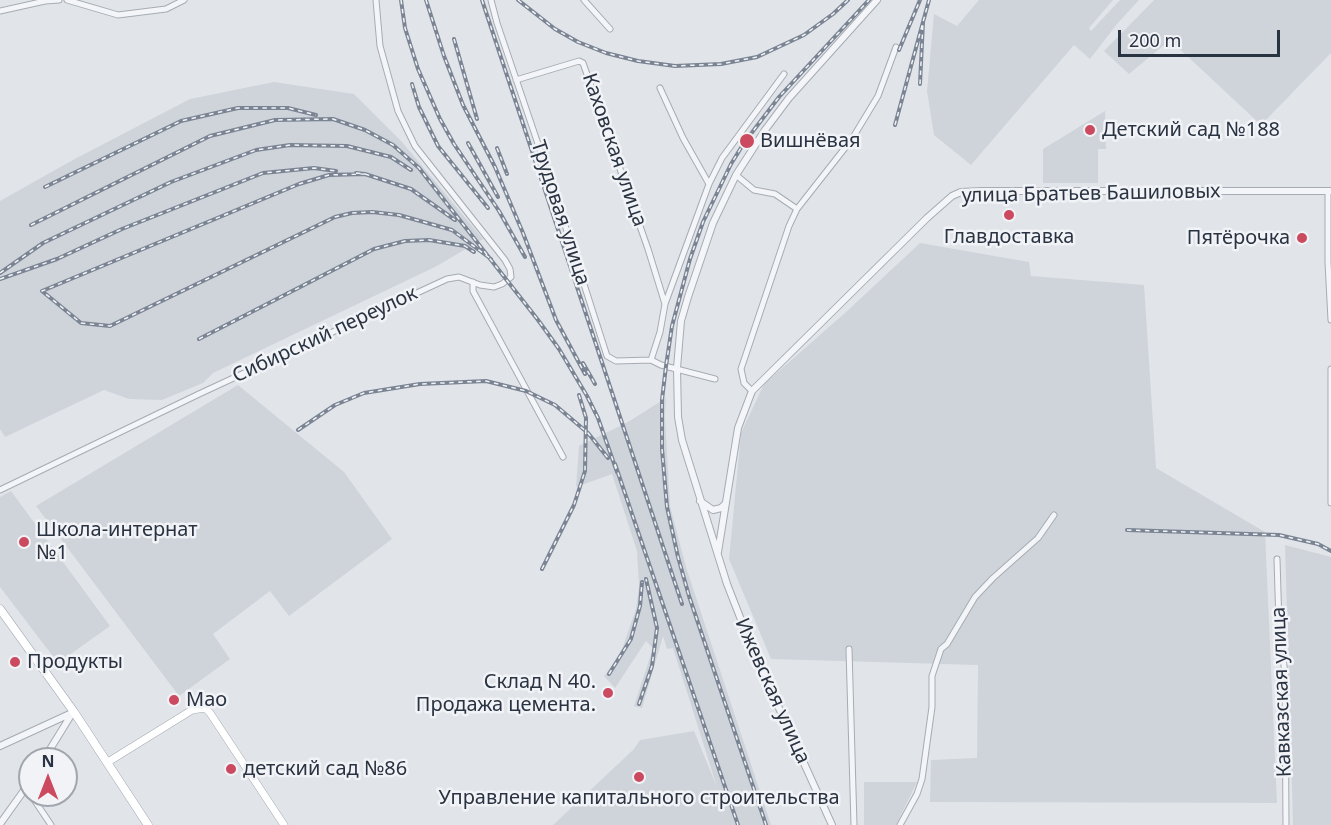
<!DOCTYPE html>
<html>
<head>
<meta charset="utf-8">
<style>
  body { margin:0 }
  #map { position:relative; width:1331px; height:825px; overflow:hidden; background:#e1e5e9; font-family:"Noto Sans",sans-serif }
  canvas { display:block }
  .north { position:absolute; left:18px; top:747px; width:60px; height:60px; box-sizing:border-box; background:#f1f3f7; border:2px solid #a1a6ae; border-radius:50%; rotate:0deg; font-size:16px; font-weight:700; line-height:24px; text-align:center; color:#2a3341 }
  .north::after { content:''; display:block; margin:auto; width:21px; height:27px; background:#cb4a5f; clip-path:polygon(50% 0,100% 100%,50% 72%,0 100%) }
  .scale { position:absolute; left:1118px; top:30px; width:162px; height:27px; box-sizing:border-box; border:3px solid #2a3341; border-top:0; padding-left:8px; font-size:18px; line-height:21px; white-space:nowrap; color:#2a3341; -webkit-text-stroke:4px #f1f3f7; paint-order:stroke }
</style>
</head>
<body>
<div id="map">
<canvas width="1331" height="825"></canvas>
<div class="north">N</div>
<div class="scale">200 m</div>
</div>
<script>
const ctx = document.querySelector('canvas').getContext('2d');
ctx.lineJoin = 'round';
function fillPath(path, color) { ctx.fillStyle = color; ctx.fill(path, 'evenodd'); }
const toPath = rows => new Path2D(rows.map(r => 'M' + r).join(''));
function strokePath(path, color, width, dash) { ctx.strokeStyle = color; ctx.lineWidth = width; ctx.lineCap = dash ? 'butt' : 'round'; ctx.setLineDash(dash || []); ctx.stroke(path); }
function label(font, color, halo, rows, align = 'center') {
  ctx.font = font + ' "Noto Sans",sans-serif'; ctx.lineWidth = 5; ctx.setLineDash([]); ctx.textBaseline = 'middle'; ctx.strokeStyle = halo; ctx.fillStyle = color; for (const [text, x, y, turn = 0] of rows) {
    ctx.save(); ctx.translate(x, y); ctx.rotate((+turn || 0) * Math.PI / 180); ctx.textAlign = isNaN(turn) ? turn : align; if (halo) ctx.strokeText(text, 0, 0); ctx.fillText(text, 0, 0); ctx.restore();
  }
}
fillPath(toPath([
  [979,0,1113,0,1089,28,1091,31,1120,0,1139,0,1117,24,1090,59,1074,45,971,165,934,135,927,91,934,14,957,26],
  [1154,0,1331,0,1331,53,1261,125,1170,40,1129,74,1104,51],
  [274,82,354,94,402,142,483,239,435,267,213,373,203,383,162,400,129,399,104,390,5,437,0,429,0,201,71,161,190,99],
  [1105,111,1106,149,1098,149,1098,183,1043,183,1043,149],
  [920,243,1029,262,1031,276,1144,285,1156,468,1265,532,1277,803,930,802,931,760,977,758,978,665,771,659,729,559,741,433,764,384,845,313],
  [238,385,344,472,392,539,289,616,270,591,213,634,230,659,179,696,36,506],
  [666,398,665,416,670,506,686,567,771,825,553,825,634,749,640,740,694,731,717,787,673,648,667,649,663,636,642,708,634,706,653,648,646,641,615,688,604,676,620,655,636,609,639,586,637,551,612,474,576,487,579,446,628,422],
  [11,491,110,626,58,663,0,587,0,497],
  [1285,545,1331,557,1331,825,1293,825],
  [864,782,917,782,896,825,864,825]
]), '#cfd4db');
const minor = toPath([
  [67,0,118,15,166,9,184,0],
  [491,0,497,23,556,197,607,356,616,361,651,360,661,365,715,379],
  [584,0,610,29],
  [0,11,45,1,59,0],
  [516,80,579,61,583,63,648,249,665,304],
  [660,88,683,138,709,184],
  [736,175,754,190,775,194,797,209],
  [1328,191,1328,262,1331,320],
  [473,282,473,291,563,457],
  [651,360,660,332,665,304,709,184,722,158,784,74],
  [1331,369,1331,503],
  [752,391,744,383,741,369,789,226,797,209,852,139,878,96,896,47],
  [0,490,199,394,447,279,459,277,480,285,494,287,502,284,511,277,510,269,505,260,415,146,398,111,380,46,376,0],
  [1277,559,1279,625,1285,674,1286,825],
  [849,649,854,825],
  [31,795,51,825],
  [900,825,917,794,922,779,932,707,932,676,941,649,947,644,975,597,993,578,1038,538,1054,515]
]);
const tertiary = toPath([
  [700,501,713,510,721,508,724,505],
  [718,552,738,428,752,391,927,218,952,196,961,192,981,191,1331,191],
  [0,746,74,712],
  [44,759,73,712],
  [0,824,30,782],
  [832,825,754,653,727,584,682,440,678,417,677,368,681,321,688,297,713,223,736,175,765,130,789,98,877,0]
]);
const secondary = toPath([
  [108,762,192,710,205,708,210,713,284,825]
]);
const primary = toPath([
  [0,609,74,712,148,825]
]);
strokePath(minor, '#a6acb3', 7);
strokePath(tertiary, '#a6acb3', 8);
strokePath(secondary, '#a6acb3', 8);
strokePath(primary, '#a1a9b5', 9);
strokePath(minor, '#f4f5f8', 5);
strokePath(tertiary, '#f4f5f8', 6);
strokePath(secondary, '#fff', 7);
strokePath(primary, '#fff', 8);
const rail = toPath([
  [401,0,405,28,418,69,440,119,454,144,499,211,525,257],
  [426,0,444,56,463,105,495,167,523,233,556,320,585,374],
  [482,0,682,604],
  [518,0,555,29,578,42,606,53,638,61,675,66,721,64,757,57,804,35,833,14,848,0],
  [454,39,477,119],
  [899,50,920,0],
  [412,84,419,107,438,146,488,208],
  [920,84,923,22,929,0],
  [895,125,923,22],
  [468,143,498,197],
  [497,148,507,174],
  [356,173,365,174,411,189,455,220],
  [365,174,329,175,299,184,42,291,81,323,110,326,335,217,352,213,372,212,399,215,452,230,491,259],
  [45,187,181,121,238,108,288,108,316,115],
  [31,225,210,136,275,120,333,119,365,130,393,145,419,168,538,320,559,349,587,396,598,418,617,472],
  [0,273,43,243,171,182,256,150,290,145,347,146,391,157,411,170],
  [0,279,57,259,122,229,263,173,314,168,336,171],
  [199,339,374,249,405,241,429,240,465,246,474,252],
  [583,363,595,384],
  [298,430,335,405,364,393,420,384,486,381,526,391,555,405,588,433,608,458],
  [615,464,738,825],
  [1127,530,1279,535,1318,544,1331,551],
  [542,569,574,505,585,471,586,418,579,395],
  [609,674,631,639,640,606,642,582],
  [639,704,652,666,657,628,646,579],
  [766,825,689,596,678,557,667,507,662,449,662,400,666,366,672,326,690,259,703,222,731,164,744,143,779,97,869,0]
]);
strokePath(rail, '#7b8493', 4);
strokePath(rail, '#f1f3f7', 1.5, [4.5]);
for (const [x, y, r, color] of [
  [1090,130,6,"#cb4a5f"],
  [747,141,8,"#cb4a5f"],
  [1009,215,6,"#cb4a5f"],
  [1302,238,6,"#cb4a5f"],
  [24,542,6,"#cb4a5f"],
  [15,662,6,"#cb4a5f"],
  [608,693,6,"#cb4a5f"],
  [174,700,6,"#cb4a5f"],
  [231,769,6,"#cb4a5f"],
  [639,777,6,"#cb4a5f"]
]) { const dot = new Path2D(); dot.arc(x, y, r, 0, 2 * Math.PI); ctx.fillStyle = color; ctx.fill(dot); strokePath(dot, '#f1f3f7', 2); }
label('20px', '#2a3341', '#f1f3f7', [
  ["Детский сад №188",1102,130],
  ["Вишнёвая",760,141],
  ["Главдоставка",1009,237,"center"],
  ["Пятёрочка",1290,238,"right"],
  ["Школа-интернат",36,530],
  ["№1",36,553],
  ["Продукты",27,662],
  ["Склад N 40.",596,682,"right"],
  ["Продажа цемента.",596,705,"right"],
  ["Мао",186,700],
  ["детский сад №86",243,769],
  ["Управление капитального строительства",639,798,"center"]
], 'left');
label('20px', '#2a3341', '#f1f3f7', [
  ["Каховская улица",614,150,71],
  ["улица Братьев Башиловых",1091,194,-1],
  ["Трудовая улица",560,213,72],
  ["Сибирский переулок",325,335,-25],
  ["Ижевская улица",772,691,66],
  ["Кавказская улица",1282,692,-92]
]);
</script>
</body>
</html>
